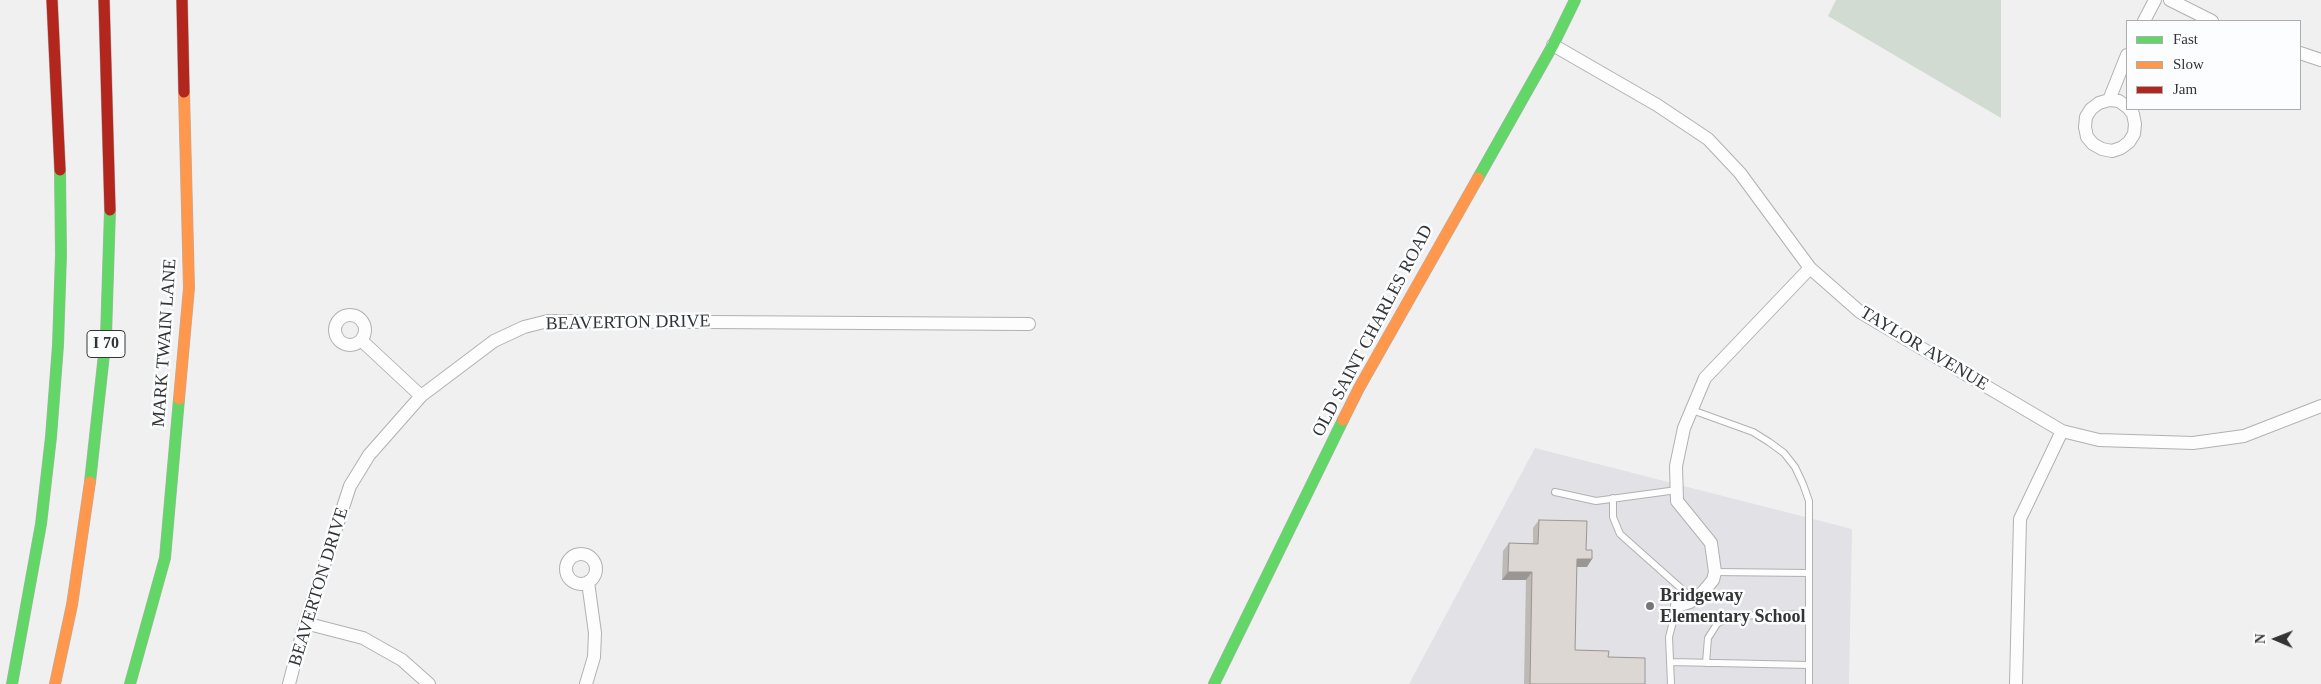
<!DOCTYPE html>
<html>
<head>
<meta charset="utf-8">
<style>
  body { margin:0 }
  #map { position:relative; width:2321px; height:684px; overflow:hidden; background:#f0f0f0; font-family:"Times New Roman",serif }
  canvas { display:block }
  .legend { position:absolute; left:2126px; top:20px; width:175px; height:90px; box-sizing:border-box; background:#fcfdfe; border:1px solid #acadae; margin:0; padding:6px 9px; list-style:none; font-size:15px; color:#343435 }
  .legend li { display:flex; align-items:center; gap:10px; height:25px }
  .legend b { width:25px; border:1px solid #acadae }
  .north { position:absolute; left:2251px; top:614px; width:50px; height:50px; -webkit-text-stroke:4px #fcfdfe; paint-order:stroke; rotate:271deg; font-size:14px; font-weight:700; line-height:20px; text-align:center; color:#343435 }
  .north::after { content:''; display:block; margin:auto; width:18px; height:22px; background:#343435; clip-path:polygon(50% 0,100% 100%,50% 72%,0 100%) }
</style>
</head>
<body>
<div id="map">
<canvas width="2321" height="684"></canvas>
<ul class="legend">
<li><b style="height:6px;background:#63d668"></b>Fast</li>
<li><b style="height:6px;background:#ff974d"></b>Slow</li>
<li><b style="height:6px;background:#b3261e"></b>Jam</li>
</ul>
<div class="north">N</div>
</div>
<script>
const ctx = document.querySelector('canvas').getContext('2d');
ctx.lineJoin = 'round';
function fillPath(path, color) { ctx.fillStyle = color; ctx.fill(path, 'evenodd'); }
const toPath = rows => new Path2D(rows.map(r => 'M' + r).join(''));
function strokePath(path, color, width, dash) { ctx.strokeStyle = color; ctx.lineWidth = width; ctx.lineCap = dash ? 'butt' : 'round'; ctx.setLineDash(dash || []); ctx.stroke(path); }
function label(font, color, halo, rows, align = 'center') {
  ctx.font = font + ' "Times New Roman",serif'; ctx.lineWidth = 5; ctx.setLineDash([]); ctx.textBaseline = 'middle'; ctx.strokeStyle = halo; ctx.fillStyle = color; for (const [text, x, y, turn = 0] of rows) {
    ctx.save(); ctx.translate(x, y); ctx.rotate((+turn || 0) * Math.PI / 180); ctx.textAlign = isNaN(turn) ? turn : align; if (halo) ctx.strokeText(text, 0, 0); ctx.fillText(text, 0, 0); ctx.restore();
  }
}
fillPath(toPath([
  [1535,448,1852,529,1849,684,1409,684]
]), '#e1e1e6');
fillPath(toPath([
  [1836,0,2001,0,2001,118,1828,16]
]), '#d2dbd1');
const lane = toPath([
  [1692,410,1753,432,1769,442,1784,453,1795,467,1803,484,1809,501,1809,684],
  [1555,492,1596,501,1677,490],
  [1613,498,1613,517,1620,534,1693,599],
  [1715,572,1809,573],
  [1670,662,1809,665],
  [1706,663,1708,638,1717,624,1729,616,1808,614],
  [1671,684,1669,637,1677,606]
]);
const street = toPath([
  [2170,0,2212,21],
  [2144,21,2155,0],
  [1553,45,1657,105,1708,139,1740,173,1810,268,1860,312,2062,431,2099,440,2193,443,2244,436,2321,406],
  [2300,53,2321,60],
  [2109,100,2127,55],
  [2127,107,2119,101,2109,100,2099,103,2091,109,2086,117,2085,127,2087,137,2093,144,2102,149,2112,151,2121,148,2129,142,2134,134,2135,124,2133,114,2129,109],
  '335 330a15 15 0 1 1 30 0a15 15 0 1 1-30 0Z',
  [361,340,421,396],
  '566 569a15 15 0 1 1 30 0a15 15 0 1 1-30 0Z',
  [1677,606,1690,602,1703,592,1713,580,1715,572,1711,543,1677,501,1676,466,1684,428,1705,378,1810,268],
  [305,623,363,638,402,660,429,684],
  [289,684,305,623,350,486,369,455,421,396,494,341,524,327,548,321,1029,324],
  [586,684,594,657,595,633,588,582],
  [2016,684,2020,519,2062,431]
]);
const fast = toPath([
  [1478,178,1553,45,1575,0],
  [90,482,106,336,110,210],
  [12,684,41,524,51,437,58,345,61,255,60,170],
  [130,684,165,558,179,399],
  [1214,684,1343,420]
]);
const slow = toPath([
  [179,399,189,288,184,92],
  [1343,420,1359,388,1478,178],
  [55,684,72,605,90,482]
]);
const jam = toPath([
  [52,0,60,170],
  [104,0,110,210],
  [182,0,184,92]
]);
strokePath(lane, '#b1b1b1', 8);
strokePath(street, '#b1b1b1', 14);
strokePath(fast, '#b1b1b1', 12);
strokePath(slow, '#b1b1b1', 12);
strokePath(jam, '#b1b1b1', 12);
strokePath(lane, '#fdfdfd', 6);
strokePath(street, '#fdfdfd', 12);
strokePath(fast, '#63d668', 11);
strokePath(slow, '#ff974d', 11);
strokePath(jam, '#b3261e', 11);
fillPath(toPath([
  [1539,520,1587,567,1576,567,1575,650,1608,657,1645,684,1524,684,1526,580,1502,580,1503,551,1509,543,1533,543,1533,528]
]), '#bdb9b5');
fillPath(toPath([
  [1577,559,1592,559,1587,567,1571,567],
  [1508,572,1532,572,1526,580,1502,580]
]), '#9a9693');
const building = toPath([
  [1539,520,1587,521,1586,550,1592,550,1592,559,1577,559,1575,650,1609,651,1608,657,1645,658,1645,684,1530,684,1532,572,1508,572,1509,543,1538,544,1539,520]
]);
fillPath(building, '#dcd7d2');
strokePath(building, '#9a9693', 1);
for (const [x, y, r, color] of [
  [1650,606,5,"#767676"]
]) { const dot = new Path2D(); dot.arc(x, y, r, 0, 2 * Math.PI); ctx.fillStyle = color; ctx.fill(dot); strokePath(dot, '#fcfdfe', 2); }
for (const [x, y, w] of [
  [106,344,38]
]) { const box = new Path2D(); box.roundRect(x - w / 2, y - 13.5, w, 27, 4); ctx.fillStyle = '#fcfdfe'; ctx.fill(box); strokePath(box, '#343435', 1); }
label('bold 16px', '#343435', null, [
  ["I 70",106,344]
]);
label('18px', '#343435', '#fcfdfe', [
  ["BEAVERTON DRIVE",628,323,-1],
  ["OLD SAINT CHARLES ROAD",1373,331,-62],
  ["MARK TWAIN LANE",165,343,-86],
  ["TAYLOR AVENUE",1924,349,31],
  ["BEAVERTON DRIVE",319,587,-73]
]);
label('bold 18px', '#343435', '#fcfdfe', [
  ["Bridgeway",1660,596],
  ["Elementary School",1660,617]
], 'left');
</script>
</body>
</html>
